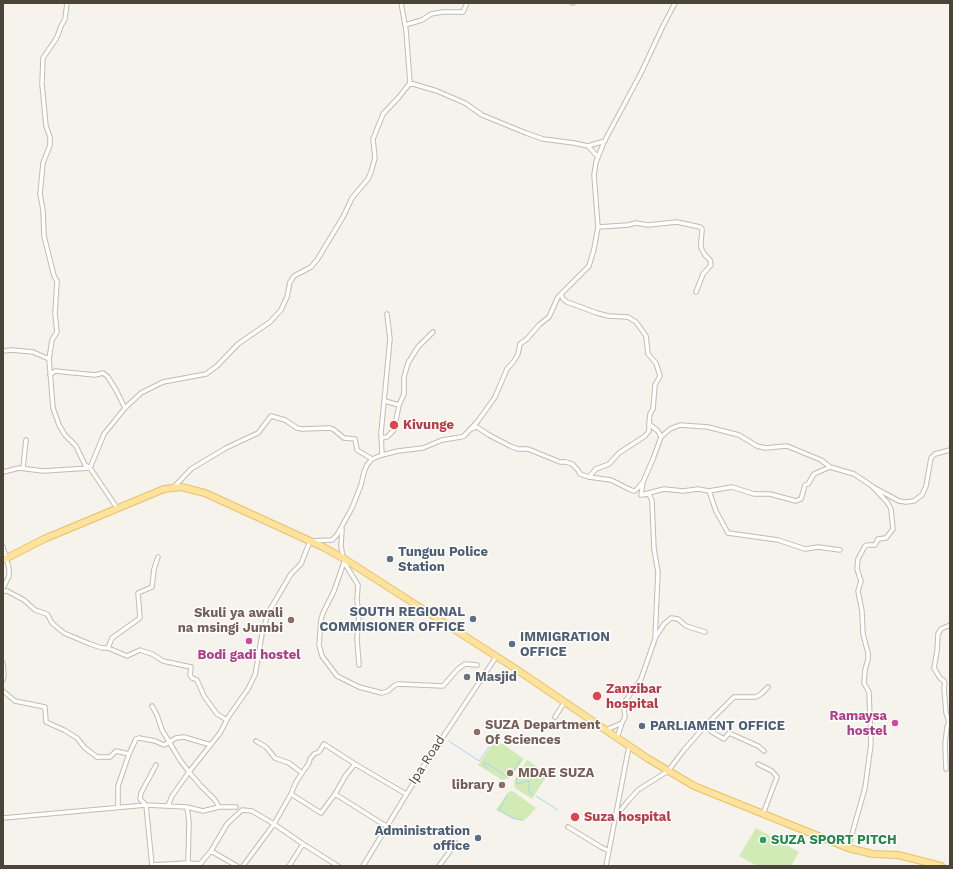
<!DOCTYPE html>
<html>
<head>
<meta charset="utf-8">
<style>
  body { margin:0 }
  #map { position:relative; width:953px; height:869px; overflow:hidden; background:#f6f3ec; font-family:"Work Sans",sans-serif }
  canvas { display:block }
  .frame { position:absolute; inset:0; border:4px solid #4b4439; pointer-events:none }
</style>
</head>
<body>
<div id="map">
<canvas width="953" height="869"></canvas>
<div class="frame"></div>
</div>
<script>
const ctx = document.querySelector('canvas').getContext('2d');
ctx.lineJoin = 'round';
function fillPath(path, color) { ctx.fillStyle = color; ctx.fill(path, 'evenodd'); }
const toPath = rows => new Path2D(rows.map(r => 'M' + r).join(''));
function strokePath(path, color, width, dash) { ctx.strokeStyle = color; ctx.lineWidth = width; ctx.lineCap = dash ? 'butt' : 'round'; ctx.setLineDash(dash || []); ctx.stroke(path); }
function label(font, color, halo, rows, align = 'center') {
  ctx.font = font + ' "Work Sans",sans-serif'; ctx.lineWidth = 3; ctx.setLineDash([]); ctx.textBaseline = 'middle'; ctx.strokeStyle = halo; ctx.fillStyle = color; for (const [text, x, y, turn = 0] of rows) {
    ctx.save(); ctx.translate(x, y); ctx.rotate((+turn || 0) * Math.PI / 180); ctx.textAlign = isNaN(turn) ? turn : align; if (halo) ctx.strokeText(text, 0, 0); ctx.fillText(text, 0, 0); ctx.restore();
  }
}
fillPath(toPath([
  [496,743,503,744,524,759,510,778,502,780,478,765,491,746],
  [527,760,548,774,532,799,515,788,514,781],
  [511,791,514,792,536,808,526,819,522,821,512,818,496,810,508,792],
  [756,828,799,852,791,866,757,866,739,856]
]), '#d2eab5');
strokePath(toPath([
  [449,741,479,761,489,747],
  [487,768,484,766,485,762,506,776,511,775,520,761],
  [526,768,523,770,516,780,517,782,517,784,529,781,529,792,533,794],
  [507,796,499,810,512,818,522,820],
  [536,796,558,810]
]), '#a9d4f2', 1);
const minor = toPath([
  [67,3,65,19,61,26,59,32,56,39,43,58,42,84,46,126,50,137,50,145,43,163,40,194,43,210,44,236,54,276,57,281,55,314,57,332,52,340,49,359,53,408,59,425,65,435,76,446,85,465,90,468,104,434,125,408,141,393,163,382,206,374,217,366,238,344,270,322,281,310,287,297,290,282,294,276,311,267,317,260,343,217,352,198,368,179,371,172,375,158,373,139,383,114,399,97,410,83,406,30,401,3],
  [572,3,573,3],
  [405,25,422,20,431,14,442,12,463,12,467,3],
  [410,83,437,91,465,103,482,115,526,133,543,139,574,143,588,146,598,157],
  [588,146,605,141],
  [598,227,628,225,636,223,648,225,677,222,700,227,702,229,702,231,701,241,701,248,705,255,710,260,711,265,703,274,696,292],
  [561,294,563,299,567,302,597,313,608,316,628,317,636,322,646,336,648,354,656,363,660,376,655,385,653,409,650,414,649,424,658,431,661,437,653,459,643,482,641,495,649,494,652,501,654,549,658,572,655,639,641,679,626,700,624,708,625,717,622,723,606,730],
  [3,351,11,350,33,352,49,359],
  [50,375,55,371,95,375,103,373,108,377,116,390,125,408],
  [385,401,399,405,404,394,404,377,408,363,418,347,433,332],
  [472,429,477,427,489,435,510,446,518,449,528,449,560,462,566,462,572,464,578,470,580,474,589,477,611,480,631,490,634,491,636,490,643,482],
  [661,437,670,429,680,425,708,427,739,435,757,446,765,448,787,446,821,460,830,467],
  [381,438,387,437,394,430,399,405],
  [382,455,381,433,390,339,387,314],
  [23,468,26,440],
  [3,472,19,468,43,471,90,468,117,508],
  [589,477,596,469,609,464,619,453,645,436,649,431,649,424],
  [174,487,191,469,226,448,258,433,271,416,285,420,297,428,302,429,329,428,333,429,344,438,355,439,357,450,372,459],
  [873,487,899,501,906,502,914,501,922,495,926,486,931,458,935,454,950,450],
  [709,491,716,511,728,533,778,540,805,549,818,547,840,550],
  [641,495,664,489,683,491,698,489,709,491,732,487,754,494,770,494,796,501,801,499,805,485,808,484,814,474,830,467,854,474,872,486,887,502,891,509,893,529,886,538,878,539,875,545,868,545,865,546,858,559,857,569,861,581,858,591,862,611,863,634,868,653,868,659,865,670,864,683,869,692,871,744,865,788,848,848],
  [342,529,341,546,344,562,358,585,357,600,359,615,357,639,359,665],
  [3,547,9,568,9,576,3,588],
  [344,562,334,591,323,613,321,619,319,645,322,656,337,676,359,687,382,693,388,691,395,685,398,684,443,686,458,669,465,664,477,665],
  [3,591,7,591,24,600,35,610,47,614,52,623,64,633,90,644,102,648,108,648,127,656,140,650,152,654,163,661,191,667,190,675,192,678,197,680,204,696,217,714,227,720],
  [655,638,664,624,671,618,678,619,686,626,705,632],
  [108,648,112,638,140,618,138,593,152,587,154,569,158,557],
  [3,663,4,675,3,680],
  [3,691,15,701,45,707,46,722,64,730,77,738,85,748,97,757,110,757,116,751,129,754,136,739,139,738,155,741,164,745,176,738,184,737,211,745],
  [152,706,157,715,162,730,180,760,189,772,172,796,168,806],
  [555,717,564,703],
  [705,726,712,732,724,739,729,733,758,746,764,751],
  [617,738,622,723],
  [256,741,266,747,275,758,289,763,302,773],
  [758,764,772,771,777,777,763,814],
  [946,769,945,744,947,727,949,722,946,713,944,687,945,684,944,681,940,678,934,668,937,651,938,634,941,629,950,625],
  [291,794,321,813,335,794,386,826],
  [335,794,346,775,355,764],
  [118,807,118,786,129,754],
  [187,807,189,822,188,863,200,864,211,851,227,824,242,810,252,811,274,824,291,794,296,782,309,763,310,759,314,754,319,752,324,744,355,764,406,794],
  [236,807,219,807,215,800,201,786,189,772,220,733,229,716,248,689,255,675,257,664,262,634,268,613,291,574,301,564,310,541,332,540,337,535,352,508,361,485,364,472,367,465,372,459,382,455,398,451,423,448,442,440,461,437,464,436,478,421,495,397,507,369,514,361,518,354,520,344,527,339,539,325,549,317,558,297,589,266,594,249,598,227,594,175,596,162,604,142,641,73,662,28,675,3],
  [616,816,628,801,638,790,668,771,684,750,705,726,734,697,756,697,761,694,768,687],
  [3,818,146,805,187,807,203,811,219,807],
  [568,827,601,847,609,851],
  [303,844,338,866],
  [211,851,237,866],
  [152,865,188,863],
  [152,866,146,805,140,799,141,793,156,765],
  [243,866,274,824,303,844,289,866],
  [363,866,423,767,496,657],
  [439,866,456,843],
  [606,866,629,746]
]);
const primary = toPath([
  [3,560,44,539,164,489,181,487,205,493,323,547,343,558,516,669,647,758,694,786,848,848,873,854,898,855,941,866]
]);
strokePath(minor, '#c2bbae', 5.5);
strokePath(primary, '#e6c16a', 8);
strokePath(minor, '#fff', 3.5);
strokePath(primary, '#ffe39c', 6);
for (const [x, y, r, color] of [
  [394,425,5,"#e0444e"],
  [390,559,4,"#5c6f8a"],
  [473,619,4,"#5c6f8a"],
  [291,620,4,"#8d6e63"],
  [249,641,4,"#d1479c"],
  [512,644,4,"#5c6f8a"],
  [467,677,4,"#6b7280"],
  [597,696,5,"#e0444e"],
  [895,723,4,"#d1479c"],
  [642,726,4,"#5c6f8a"],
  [477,732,4,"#8d6e63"],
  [510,773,4,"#8d6e63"],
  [502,785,4,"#8d6e63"],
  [575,817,5,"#e0444e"],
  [478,838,4,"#5c6f8a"],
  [763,840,4,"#2e9e5b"]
]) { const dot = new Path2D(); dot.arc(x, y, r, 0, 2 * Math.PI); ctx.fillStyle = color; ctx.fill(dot); strokePath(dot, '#fff', 1.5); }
label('bold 13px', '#be3a42', '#fff', [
  ["Kivunge",403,425],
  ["Zanzibar",606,689],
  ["hospital",606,704],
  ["Suza hospital",584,817]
], 'left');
label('bold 13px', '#4e5e75', '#fff', [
  ["Tunguu Police",398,552],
  ["Station",398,567],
  ["SOUTH REGIONAL",465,612,"right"],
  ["COMMISIONER OFFICE",465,627,"right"],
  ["IMMIGRATION",520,637],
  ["OFFICE",520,652],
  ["PARLIAMENT OFFICE",650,726],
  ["Administration",470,831,"right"],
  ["office",470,846,"right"]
], 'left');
label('bold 13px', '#785e54', '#fff', [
  ["Skuli ya awali",283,613],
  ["na msingi Jumbi",283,628],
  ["SUZA Department",485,725,"left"],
  ["Of Sciences",485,740,"left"],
  ["MDAE SUZA",518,773,"left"],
  ["library",494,785]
], 'right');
label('bold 13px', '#b23c85', '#fff', [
  ["Bodi gadi hostel",249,655],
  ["Ramaysa",887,716,"right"],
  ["hostel",887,731,"right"]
]);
label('bold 13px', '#5b616d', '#fff', [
  ["Masjid",475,677]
], 'left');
label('13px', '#4b4439', '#fff', [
  ["Ipa Road",427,760,-57]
]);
label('bold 13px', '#27864d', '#fff', [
  ["SUZA SPORT PITCH",771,840]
], 'left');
</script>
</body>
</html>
